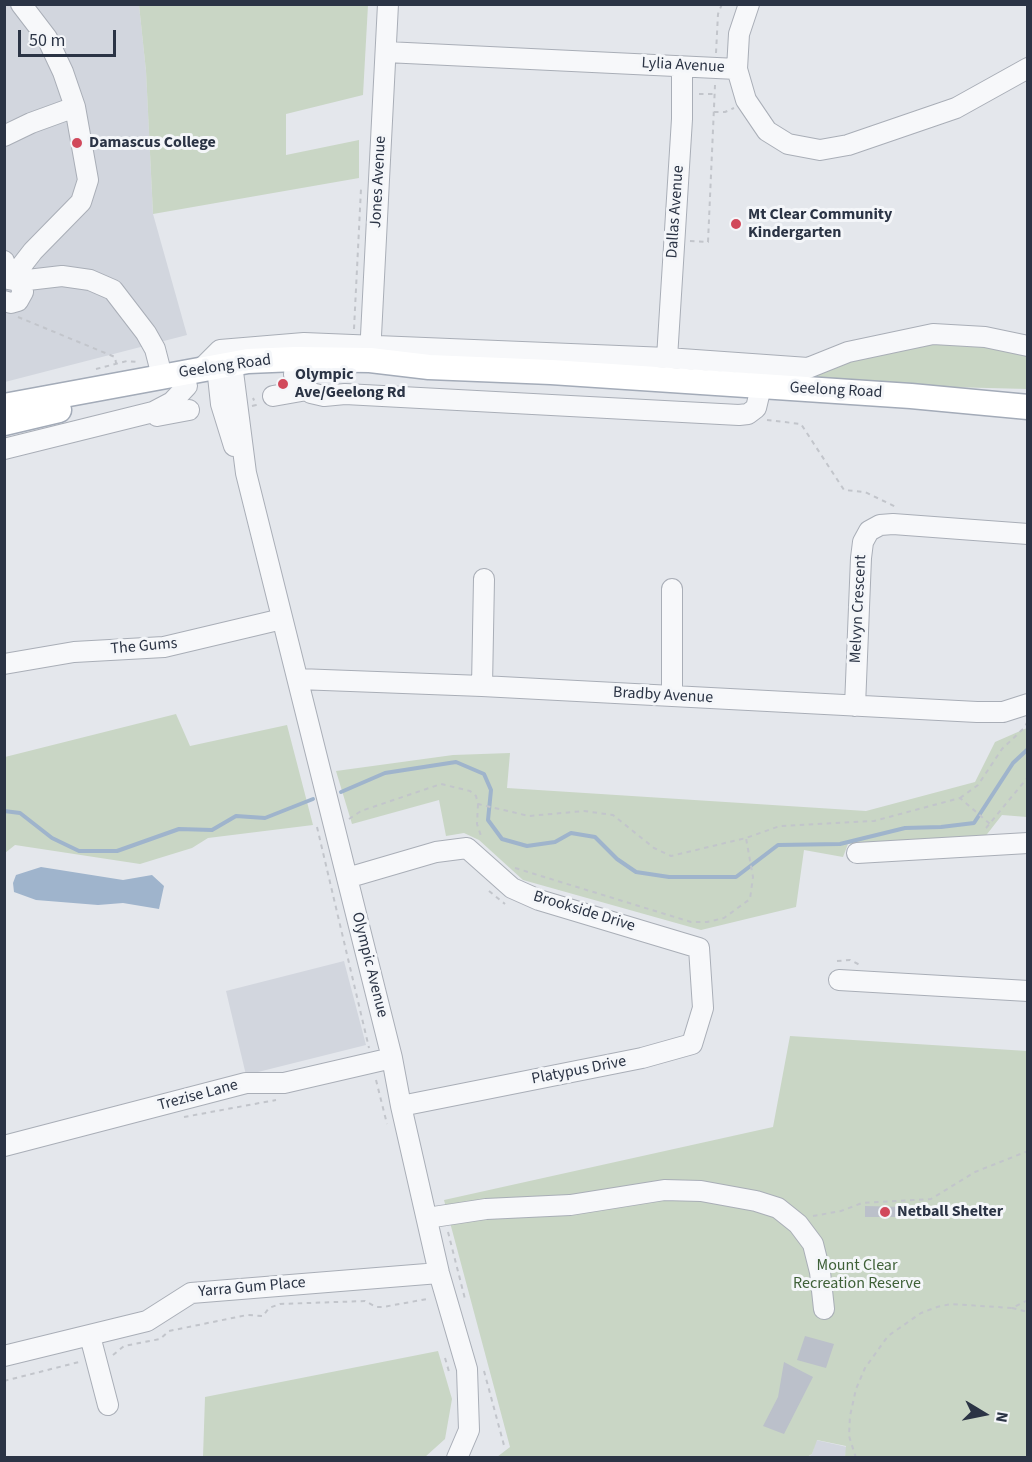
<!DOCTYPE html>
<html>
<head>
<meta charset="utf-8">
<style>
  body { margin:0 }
  #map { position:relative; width:1032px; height:1462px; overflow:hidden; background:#e4e7ec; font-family:"Source Sans 3",sans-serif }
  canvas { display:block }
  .frame { position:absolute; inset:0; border:6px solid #2b3445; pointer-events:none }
  .north { position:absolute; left:954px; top:1384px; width:60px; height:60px; -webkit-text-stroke:4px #f4f6f9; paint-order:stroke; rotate:100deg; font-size:16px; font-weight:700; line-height:24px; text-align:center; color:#2b3445 }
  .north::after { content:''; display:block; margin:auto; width:21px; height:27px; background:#2b3445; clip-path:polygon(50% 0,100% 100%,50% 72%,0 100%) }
  .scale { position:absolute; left:18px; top:30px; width:98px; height:27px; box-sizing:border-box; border:3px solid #2b3445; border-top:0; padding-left:8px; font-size:18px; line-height:21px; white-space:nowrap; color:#2b3445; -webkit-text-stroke:4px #f4f6f9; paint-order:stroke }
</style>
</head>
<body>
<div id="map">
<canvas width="1032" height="1462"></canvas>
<div class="frame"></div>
<div class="north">N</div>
<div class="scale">50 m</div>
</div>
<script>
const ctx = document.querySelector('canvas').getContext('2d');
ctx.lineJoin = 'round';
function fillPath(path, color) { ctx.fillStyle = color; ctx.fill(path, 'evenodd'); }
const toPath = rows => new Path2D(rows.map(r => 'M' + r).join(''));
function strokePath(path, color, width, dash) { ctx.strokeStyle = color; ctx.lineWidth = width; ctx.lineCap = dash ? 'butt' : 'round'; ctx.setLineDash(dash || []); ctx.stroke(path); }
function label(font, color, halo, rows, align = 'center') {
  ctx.font = font + ' "Source Sans 3",sans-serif'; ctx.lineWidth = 6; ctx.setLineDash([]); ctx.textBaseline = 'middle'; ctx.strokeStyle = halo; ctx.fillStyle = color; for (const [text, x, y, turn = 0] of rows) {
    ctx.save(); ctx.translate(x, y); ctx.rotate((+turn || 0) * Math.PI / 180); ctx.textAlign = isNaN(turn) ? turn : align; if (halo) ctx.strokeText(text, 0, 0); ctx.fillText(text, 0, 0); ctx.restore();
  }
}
fillPath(toPath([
  [4,5,139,5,146,71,153,214,187,335,5,382],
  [344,961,366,1045,246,1075,226,991],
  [816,1440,847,1447,845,1457,807,1458,812,1454]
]), '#d2d6de');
fillPath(toPath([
  [139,5,368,5,363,95,286,114,286,155,359,140,359,178,153,214,146,71],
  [953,340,987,345,1027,356,1027,389,795,383,825,367,913,346],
  [176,714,190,746,287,725,313,825,208,838,192,848,140,864,15,845,5,853,5,757],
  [1027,728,1027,817,1002,815,984,838,848,844,843,857,804,850,796,907,701,930,523,880,479,840,464,833,446,836,439,800,352,824,336,771,453,755,510,753,507,788,866,811,975,782,995,742],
  [790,1036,1027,1051,1027,1457,845,1457,846,1446,817,1440,812,1454,807,1457,497,1457,510,1447,444,1200,773,1127],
  [438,1351,452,1399,445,1439,425,1457,203,1457,205,1397]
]), '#c9d6c5');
fillPath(toPath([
  [41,867,123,880,152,875,164,886,159,909,123,903,98,905,36,900,14,892,13,883,16,875]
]), '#9fb4cc');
strokePath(toPath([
  [341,792,385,773,456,762,484,774,491,790,488,820,502,839,527,846,555,842,571,833,595,837,617,859,636,872,669,877,736,877,778,845,840,844,905,828,941,827,974,823,1013,763,1028,749],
  [4,811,20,813,52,838,79,851,117,851,179,829,212,830,236,816,265,818,313,799]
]), '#9fb4cc', 4);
fillPath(toPath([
  [865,1206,905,1207,905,1217,865,1217],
  [805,1336,834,1344,826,1368,797,1360],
  [784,1362,813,1377,784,1434,763,1426,778,1397]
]), '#bbc0ca');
const minor = toPath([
  [386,52,737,69,746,100,767,131,788,144,820,150,848,145,956,108,1028,68],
  [737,69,739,34,749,4],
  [4,136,31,123,75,107],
  [4,261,9,279],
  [16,280,19,269,33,251,81,202,88,180,75,107,63,72,47,38,21,4],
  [19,281,62,276,90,280,113,290,146,333,155,349,162,376],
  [4,301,11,303,18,301,23,292,19,281,8,279],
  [370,355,388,4],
  [667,358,682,119,682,67],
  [295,359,294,375,300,383,311,393,324,396,345,394,739,415,748,414,756,408,761,387],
  [232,364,246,473,392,1058,401,1106,439,1273,467,1369,469,1430,457,1458],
  [217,367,221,404,234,446],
  [201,369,220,350,304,343,667,358,808,368,848,352,933,334,985,337,1028,346],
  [273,396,307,390],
  [157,416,189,410],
  [4,449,153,412,172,402,187,386],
  [672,589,672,696],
  [4,664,74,652,164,647,282,619],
  [298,679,482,686,977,712,1003,712,1028,704],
  [482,686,484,579],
  [855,706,861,558,863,542,869,531,880,525,893,524,1028,534],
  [857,853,1028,843],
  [347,878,436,852,467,848,512,888,539,900,699,948,703,1008,692,1044,642,1058,401,1106],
  [839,980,1028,991],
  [4,1146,246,1083,284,1083,392,1058],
  [427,1218,486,1209,570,1205,664,1190,701,1191,756,1201,778,1208,798,1224,813,1244,820,1272,824,1309],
  [90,1336,108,1405],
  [4,1356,147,1321,191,1293,439,1273]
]);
const major = toPath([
  [4,406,248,361,295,359,370,360,429,367,551,372,911,396,1028,407],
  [4,423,59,410]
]);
strokePath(minor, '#a9aeb7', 22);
strokePath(major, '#a3abb8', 27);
strokePath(toPath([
  [716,53,718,14,722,4],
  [699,94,714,94],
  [714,112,725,112,734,108],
  [690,241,708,242,715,85],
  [18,317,115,357,116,363],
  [354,329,361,189],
  [96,369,127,361,137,362],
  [252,406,256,405,253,398],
  [767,420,801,424,844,490,865,492,896,507],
  [960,798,978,785,1002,749,1025,727,1028,720],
  [478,804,477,824,482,839],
  [349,819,361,811,441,784,470,791,476,796,478,804,529,816,584,811,613,815,654,848,671,856,746,838,780,826,874,821,960,798,990,824],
  [317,827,369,1048],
  [986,828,1028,777],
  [515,868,691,922,707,922,724,918,750,899,753,877,746,838],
  [489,891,505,904],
  [837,961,850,960,860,965],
  [376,1080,387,1124],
  [184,1117,276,1100],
  [813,1216,841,1211,862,1203,931,1199,975,1172,1028,1151],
  [448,1232,465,1299],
  [1012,1308,1028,1312],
  [113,1355,124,1346,160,1339,169,1331,247,1315,263,1316,269,1308,280,1304,365,1301,376,1307,383,1307,427,1299],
  [445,1358,450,1375],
  [484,1371,505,1449],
  [4,1381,79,1362],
  [856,1458,849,1436,850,1416,856,1389,865,1368,888,1336,921,1313,937,1307,951,1304,1012,1308,1028,1300]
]), '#c2c5cb', 2, [4.5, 4.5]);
strokePath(minor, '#f7f8fa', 20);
strokePath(major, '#fff', 24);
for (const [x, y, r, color] of [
  [77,143,6,"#d1495b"],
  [736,224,6,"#d1495b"],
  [283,384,6,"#d1495b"],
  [885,1212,6,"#d1495b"]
]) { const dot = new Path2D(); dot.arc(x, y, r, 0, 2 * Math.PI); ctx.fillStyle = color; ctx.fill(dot); strokePath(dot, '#f4f6f9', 2); }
label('16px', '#2b3445', '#f4f6f9', [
  ["Lylia Avenue",683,66,3],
  ["Jones Avenue",379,182,-87],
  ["Dallas Avenue",676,212,-86],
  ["Geelong Road",225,367,-8],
  ["Geelong Road",836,391,3],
  ["Melvyn Crescent",859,609,-87],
  ["The Gums",144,647,-5],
  ["Bradby Avenue",663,696,3],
  ["Brookside Drive",584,912,17],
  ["Olympic Avenue",369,965,76],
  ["Platypus Drive",579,1071,-11],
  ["Trezise Lane",198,1096,-15],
  ["Yarra Gum Place",252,1288,-5]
]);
label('bold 16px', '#2b3445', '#f4f6f9', [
  ["Damascus College",89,143],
  ["Mt Clear Community",748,215],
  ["Kindergarten",748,233],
  ["Olympic",295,375],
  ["Ave/Geelong Rd",295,393],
  ["Netball Shelter",897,1212]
], 'left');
label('16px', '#3f6138', '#f4f6f9', [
  ["Mount Clear",857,1266],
  ["Recreation Reserve",857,1284]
]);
</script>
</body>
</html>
